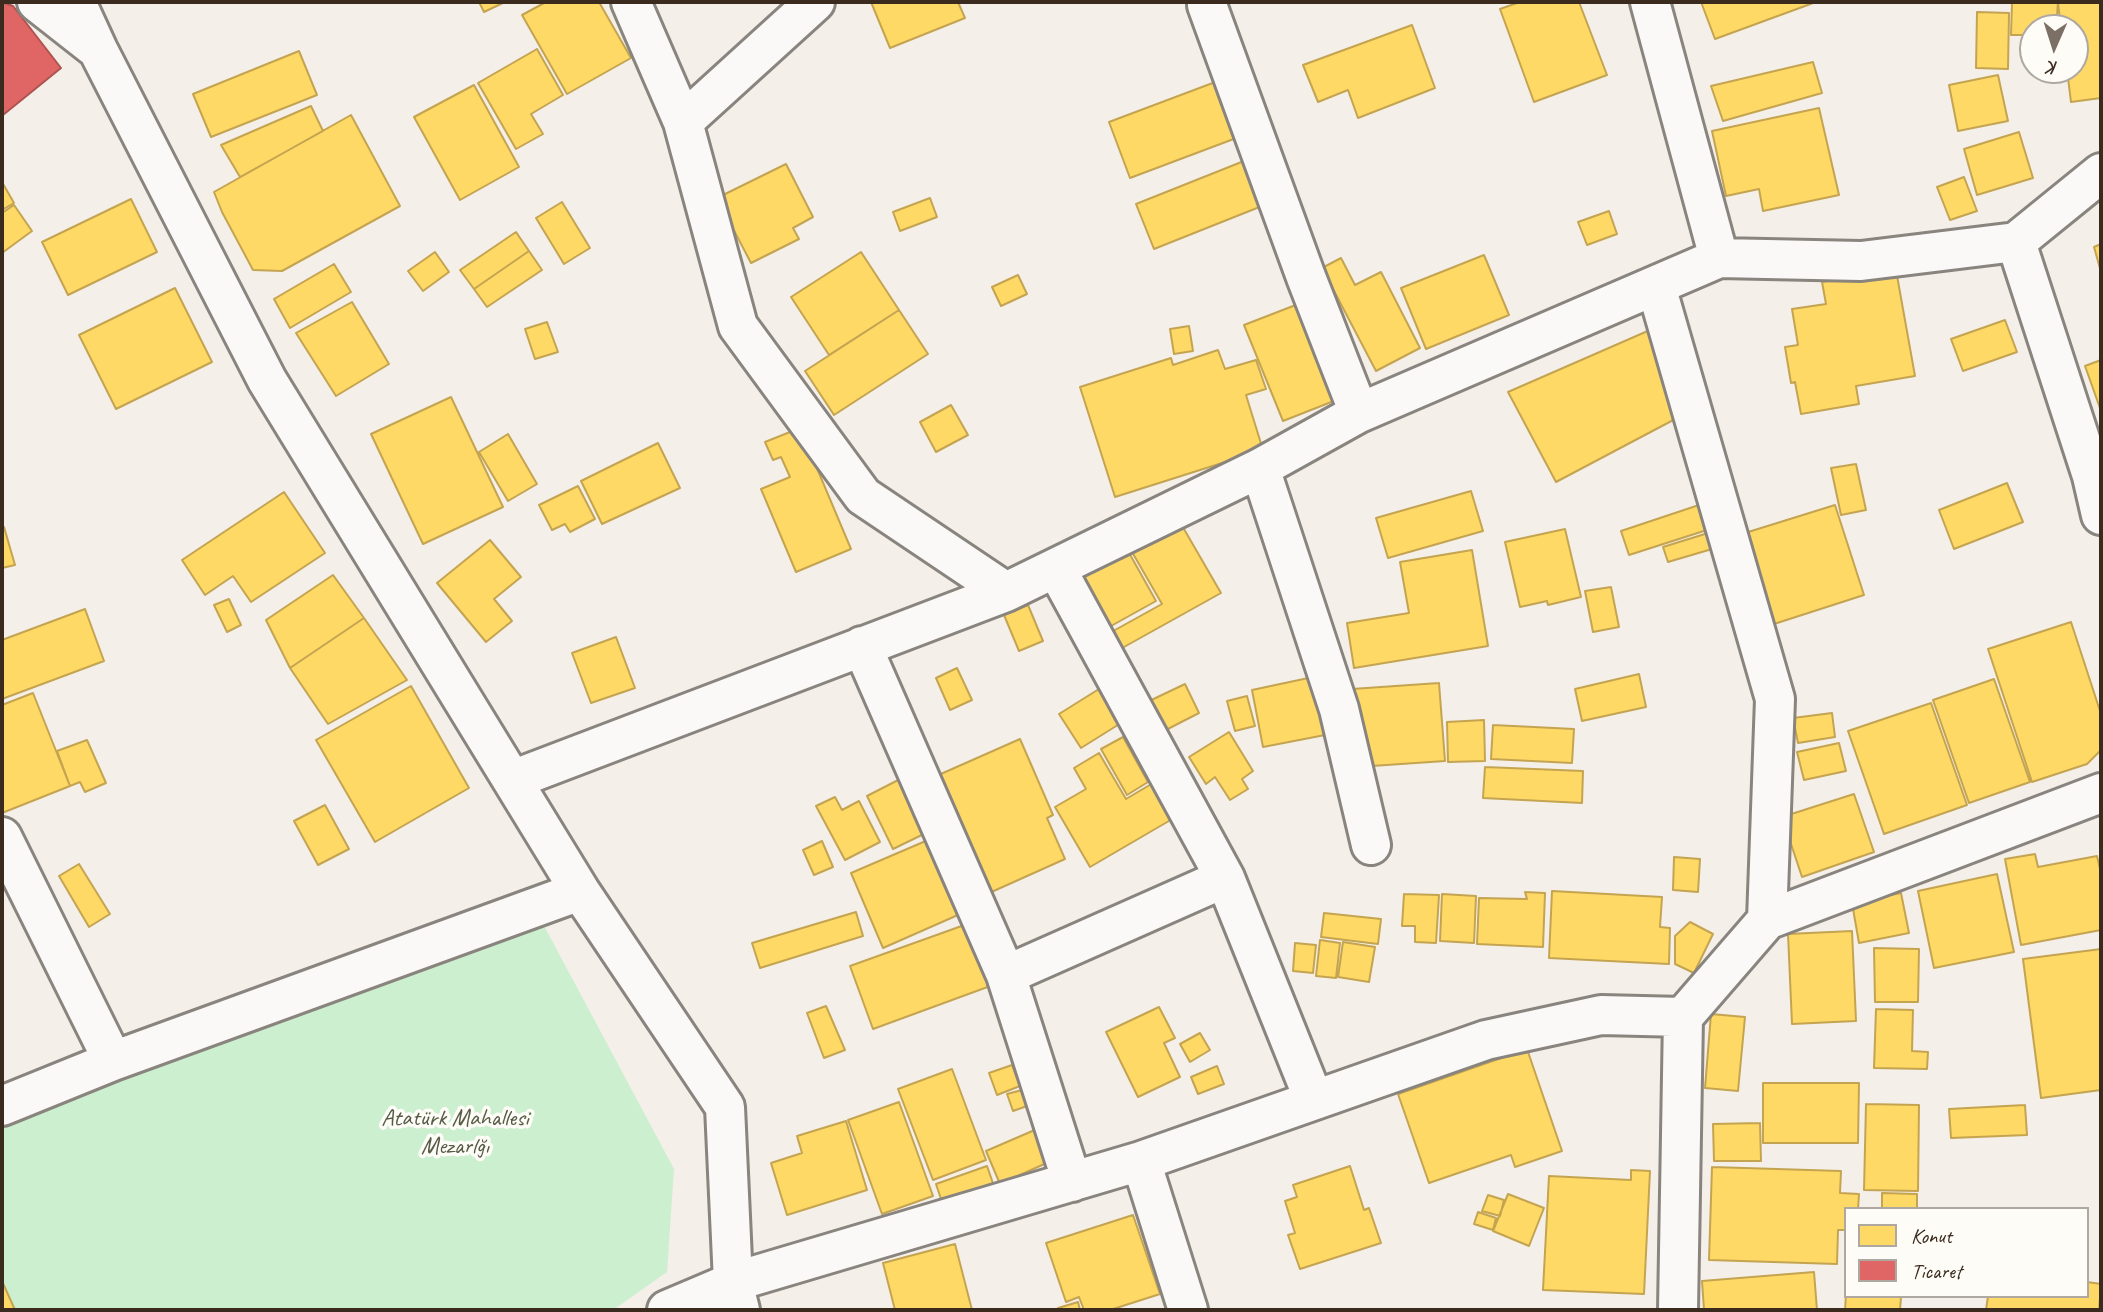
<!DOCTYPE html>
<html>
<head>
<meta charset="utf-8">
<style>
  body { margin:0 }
  #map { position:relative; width:2103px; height:1312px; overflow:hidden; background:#f4efe9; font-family:Caveat,sans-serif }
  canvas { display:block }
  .frame { position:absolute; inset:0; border:4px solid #3b2a1e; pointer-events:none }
  .legend { position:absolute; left:1844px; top:1207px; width:245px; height:91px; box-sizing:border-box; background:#fdfcf7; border:2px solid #afa8a0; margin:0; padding:9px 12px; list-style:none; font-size:21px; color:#3b2a1e }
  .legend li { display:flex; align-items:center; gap:14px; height:35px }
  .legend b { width:35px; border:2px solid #afa8a0 }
  .north { position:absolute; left:2019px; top:14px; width:70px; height:70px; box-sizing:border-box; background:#fdfcf7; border:2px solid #afa8a0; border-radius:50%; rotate:183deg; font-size:19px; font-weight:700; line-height:28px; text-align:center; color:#3b2a1e }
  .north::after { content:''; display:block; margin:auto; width:24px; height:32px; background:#7c6f65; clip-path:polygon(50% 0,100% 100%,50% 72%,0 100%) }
</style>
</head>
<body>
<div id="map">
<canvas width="2103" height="1312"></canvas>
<div class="frame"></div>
<ul class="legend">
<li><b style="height:19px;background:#ffd966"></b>Konut</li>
<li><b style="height:19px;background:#e06666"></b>Ticaret</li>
</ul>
<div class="north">K</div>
</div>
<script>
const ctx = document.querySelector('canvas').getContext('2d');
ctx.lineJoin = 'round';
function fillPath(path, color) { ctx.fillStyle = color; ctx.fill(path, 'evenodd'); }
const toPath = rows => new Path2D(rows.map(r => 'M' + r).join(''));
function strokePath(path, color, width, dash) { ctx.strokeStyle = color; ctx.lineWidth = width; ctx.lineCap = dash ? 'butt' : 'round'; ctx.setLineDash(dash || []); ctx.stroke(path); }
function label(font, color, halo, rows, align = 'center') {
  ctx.font = font + ' Caveat,sans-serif'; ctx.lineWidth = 7; ctx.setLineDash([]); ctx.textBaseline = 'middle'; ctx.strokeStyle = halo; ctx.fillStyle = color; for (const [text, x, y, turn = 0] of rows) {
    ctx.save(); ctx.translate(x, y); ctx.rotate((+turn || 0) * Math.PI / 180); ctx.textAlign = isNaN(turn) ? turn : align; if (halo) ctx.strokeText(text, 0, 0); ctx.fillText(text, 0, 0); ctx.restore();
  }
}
fillPath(toPath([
  [542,922,674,1169,667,1272,613,1310,2,1310,2,1089]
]), '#ccefcf');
const homes = toPath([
  [479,2,505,2,484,12,479,2],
  [546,2,599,2,631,58,567,94,522,15,546,2],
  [871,2,958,2,965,18,890,48,871,2],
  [1520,2,1579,2,1607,75,1534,102,1500,9,1520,2],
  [1701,2,1816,2,1715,39,1701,2],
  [2058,2,2056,28,2033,28,2033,35,2011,35,2012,3,2058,2],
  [2101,2,2101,98,2071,102,2067,70,2075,70,2075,28,2061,28,2058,3,2101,2],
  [1977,12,2009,13,2008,69,1976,68,1977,12],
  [1412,25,1435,88,1358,118,1348,90,1318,102,1303,65,1412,25],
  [537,49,563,95,531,114,543,134,516,149,478,83,537,49],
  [299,51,317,95,211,137,193,94,299,51],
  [1813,62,1822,93,1723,121,1711,86,1813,62],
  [1998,75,2008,121,1958,131,1949,85,1998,75],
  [1218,81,1239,137,1130,178,1109,122,1218,81],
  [474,85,519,167,460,200,414,117,474,85],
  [311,106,323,131,240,177,221,145,311,106],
  [1819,108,1839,195,1763,211,1759,189,1726,196,1712,131,1819,108],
  [351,115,400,206,282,271,253,270,222,212,214,192,351,115],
  [2019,132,2033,178,1977,195,1964,149,2019,132],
  [1244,161,1262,206,1154,249,1136,204,1244,161],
  [786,164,813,217,793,228,799,239,751,263,717,198,786,164],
  [1964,177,1977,211,1950,220,1937,187,1964,177],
  [2,182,14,203,2,210,2,182],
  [930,198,937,217,900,231,893,212,930,198],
  [131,199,157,252,68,295,42,242,131,199],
  [562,202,590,248,564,264,536,218,562,202],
  [14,205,32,231,2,253,2,213,14,205],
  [1609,211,1617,234,1587,245,1578,222,1609,211],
  [516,232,529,251,474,289,460,270,516,232],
  [2101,244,2101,272,2094,247,2101,244],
  [529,251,542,270,487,307,474,289,529,251],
  [435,252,449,272,423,291,408,271,435,252],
  [861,252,899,310,829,355,791,297,861,252],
  [1484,255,1509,315,1426,349,1401,288,1484,255],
  [1341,258,1355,285,1381,272,1420,348,1376,371,1322,268,1341,258],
  [334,264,351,292,290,328,274,299,334,264],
  [1896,270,1915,376,1856,386,1859,404,1801,414,1795,382,1791,383,1785,347,1798,345,1792,309,1826,304,1822,282,1896,270],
  [1018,275,1027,294,1001,306,992,287,1018,275],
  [175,288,212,362,116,409,79,335,175,288],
  [1306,301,1344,397,1283,421,1244,325,1306,301],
  [352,302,389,364,336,396,296,333,352,302],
  [899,310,928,354,834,415,805,371,899,310],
  [2005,320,2017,352,1963,371,1951,339,2005,320],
  [547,322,558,352,535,359,525,329,547,322],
  [1189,326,1193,351,1174,354,1170,329,1189,326],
  [1650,330,1679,417,1556,482,1508,392,1650,330],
  [1218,350,1225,369,1256,360,1266,389,1246,395,1263,450,1115,497,1080,387,1171,358,1173,365,1218,350],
  [2101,360,2101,411,2085,366,2101,360],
  [451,397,503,507,423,544,371,434,451,397],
  [951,405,968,435,936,452,920,422,951,405],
  [800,428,851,549,796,572,761,489,790,477,781,457,773,460,765,442,800,428],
  [508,434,537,484,508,501,479,452,508,434],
  [658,443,680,488,602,524,581,481,658,443],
  [1856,464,1866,510,1841,515,1831,468,1856,464],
  [2007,483,2023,522,1954,549,1939,510,2007,483],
  [578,486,595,519,570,532,565,524,552,530,539,505,578,486],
  [1471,491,1483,531,1388,558,1376,518,1471,491],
  [284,492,325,553,251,602,233,576,205,595,182,560,284,492],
  [1702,504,1710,529,1629,555,1621,531,1702,504],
  [1835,505,1864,595,1774,624,1745,533,1835,505],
  [1177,517,1221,593,1115,652,1106,635,1162,604,1128,545,1177,517],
  [4,527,15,565,2,568,2,528,4,527],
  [1565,529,1581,597,1548,605,1547,601,1520,607,1505,542,1565,529],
  [1708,533,1712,549,1668,562,1663,547,1708,533],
  [490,540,521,577,494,599,512,621,486,642,437,583,490,540],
  [1472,550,1488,646,1354,668,1347,623,1409,613,1400,562,1472,550],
  [1128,551,1156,601,1102,631,1074,580,1128,551],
  [333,575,364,618,290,668,266,620,333,575],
  [1611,587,1619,627,1593,632,1585,591,1611,587],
  [229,599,241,625,227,632,214,605,229,599],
  [1028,605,1043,641,1019,651,1004,615,1028,605],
  [85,609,104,661,2,699,2,640,85,609],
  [364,618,407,680,328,724,290,668,364,618],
  [2071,622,2101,714,2100,751,2087,764,2032,782,1988,649,2071,622],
  [616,637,635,688,591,703,572,653,616,637],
  [957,668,972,700,950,710,936,678,957,668],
  [1639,674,1646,707,1582,721,1575,689,1639,674],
  [1313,677,1325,735,1263,747,1252,690,1313,677],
  [1994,679,2030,782,1969,803,1933,700,1994,679],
  [1439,683,1445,761,1357,767,1352,689,1439,683],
  [1185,684,1199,713,1158,734,1143,704,1185,684],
  [411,686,469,788,375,842,316,740,411,686],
  [1099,689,1121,723,1081,748,1059,714,1099,689],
  [33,693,70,786,2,813,2,705,33,693],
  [1247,696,1255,726,1235,731,1227,701,1247,696],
  [1931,703,1967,805,1884,834,1848,731,1931,703],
  [1832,713,1835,737,1798,743,1793,718,1832,713],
  [1484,720,1485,761,1448,762,1447,722,1484,720],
  [1493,725,1574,729,1572,763,1491,759,1493,725],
  [1229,732,1253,771,1242,779,1248,789,1230,800,1215,777,1206,784,1189,757,1229,732],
  [1123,737,1148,782,1127,795,1101,749,1123,737],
  [1020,739,1053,815,1047,818,1065,859,987,894,934,777,1020,739],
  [87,740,106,783,85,792,80,782,70,786,57,751,87,740],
  [1839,743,1846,771,1804,780,1797,752,1839,743],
  [1099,753,1126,799,1153,783,1174,818,1090,867,1055,807,1086,789,1074,768,1099,753],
  [1485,767,1583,771,1582,803,1483,798,1485,767],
  [906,776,932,830,893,849,867,796,906,776],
  [1854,794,1874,852,1802,877,1782,817,1854,794],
  [835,797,842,810,859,801,880,842,845,860,816,806,835,797],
  [325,805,349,849,318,865,294,821,325,805],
  [935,837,967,911,883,948,851,873,935,837],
  [822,841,833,867,814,875,803,850,822,841],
  [2035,854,2038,867,2097,856,2101,873,2101,930,2021,945,2005,859,2035,854],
  [1674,857,1700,859,1698,892,1673,890,1674,857],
  [79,864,110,914,89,927,59,876,79,864],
  [1997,874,2014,952,1934,968,1918,891,1997,874],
  [1552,891,1662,897,1660,927,1670,928,1669,964,1549,958,1552,891],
  [1525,892,1545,893,1543,947,1477,944,1479,898,1527,899,1525,892],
  [1901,893,1909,933,1859,943,1852,903,1901,893],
  [1404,894,1439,895,1436,943,1415,942,1415,926,1402,926,1404,894],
  [1442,894,1476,896,1474,943,1440,941,1442,894],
  [856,912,863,936,760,968,752,943,856,912],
  [1324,913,1381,919,1378,944,1321,937,1324,913],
  [1690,922,1713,934,1694,973,1675,964,1675,936,1690,922],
  [970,923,993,985,873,1029,850,966,970,923],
  [1852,931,1856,1021,1792,1024,1788,934,1852,931],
  [1320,940,1340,943,1336,978,1316,976,1320,940],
  [1343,942,1375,947,1369,982,1338,977,1343,942],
  [1295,943,1316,945,1313,973,1293,971,1295,943],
  [1874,948,1919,949,1918,1002,1875,1002,1874,948],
  [2101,949,2101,1090,2041,1098,2023,959,2101,949],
  [826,1006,845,1050,824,1058,807,1013,826,1006],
  [1159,1007,1175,1038,1164,1043,1180,1077,1138,1097,1106,1032,1159,1007],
  [1876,1009,1913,1010,1912,1051,1928,1052,1927,1069,1874,1068,1876,1009],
  [1711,1014,1745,1017,1738,1091,1705,1088,1711,1014],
  [1200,1033,1210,1050,1190,1062,1180,1044,1200,1033],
  [1527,1049,1562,1151,1515,1167,1511,1155,1429,1183,1398,1094,1527,1049],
  [1012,1065,1020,1086,997,1095,989,1073,1012,1065],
  [1217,1066,1224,1084,1198,1094,1191,1077,1217,1066],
  [952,1069,986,1160,933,1180,898,1089,952,1069],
  [1763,1083,1859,1083,1858,1143,1763,1143,1763,1083],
  [1022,1090,1027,1106,1013,1111,1007,1094,1022,1090],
  [899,1102,933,1196,882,1214,848,1120,899,1102],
  [1866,1104,1919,1105,1918,1191,1864,1190,1866,1104],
  [2025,1105,2027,1135,1951,1138,1949,1109,2025,1105],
  [846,1121,867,1190,787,1215,771,1163,802,1153,797,1136,846,1121],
  [1760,1123,1761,1161,1714,1161,1713,1124,1760,1123],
  [1037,1129,1051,1161,1000,1184,986,1151,1037,1129],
  [987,1166,995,1189,944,1208,936,1184,987,1166],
  [1350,1166,1364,1210,1369,1208,1381,1243,1300,1269,1288,1235,1295,1233,1285,1201,1297,1197,1293,1185,1350,1166],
  [1712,1167,1841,1171,1840,1193,1859,1194,1858,1209,1846,1209,1846,1230,1838,1230,1837,1264,1709,1260,1712,1167],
  [1631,1170,1650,1171,1644,1294,1543,1290,1549,1176,1631,1180,1631,1170],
  [1882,1193,1917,1194,1917,1209,1882,1209,1882,1193],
  [1508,1194,1544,1208,1529,1246,1493,1231,1508,1194],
  [1488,1195,1504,1200,1500,1216,1482,1211,1488,1195],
  [1478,1212,1496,1218,1493,1230,1474,1224,1478,1212],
  [1133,1215,1160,1294,1110,1310,1084,1310,1079,1297,1066,1302,1046,1243,1133,1215],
  [955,1244,972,1310,895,1310,883,1263,955,1244],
  [1814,1272,1817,1310,1704,1310,1702,1281,1814,1272],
  [2,1281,15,1310,2,1310,2,1281],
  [2087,1282,2101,1284,2099,1310,1986,1310,1988,1296,2087,1296,2087,1282],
  [1846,1294,1846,1296,1901,1297,1900,1310,1845,1310,1846,1294],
  [1078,1302,1080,1310,1059,1310,1058,1308,1078,1302]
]);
fillPath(homes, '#ffd966');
strokePath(homes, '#c4a450', 2);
const shops = toPath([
  [2,2,13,6,61,68,3,115,2,2]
]);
fillPath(shops, '#e06666');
strokePath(shops, '#ae5450', 2);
const minor = toPath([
  [37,2,93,46],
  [76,2,98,50,267,380,580,891,725,1107,733,1282,740,1310],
  [631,2,683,122,738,326,863,496,1006,592],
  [1650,2,1719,258],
  [1207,5,1306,277,1359,413],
  [683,122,815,2],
  [2101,173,2016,242,2092,476,2101,515],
  [1656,286,1775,699,1767,920],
  [1260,468,1339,709,1371,845],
  [1056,568,1225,878],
  [862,646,1006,975,1072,1182],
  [512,780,1006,592,1260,468,1359,413,1719,258,1861,261,2016,242],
  [2,837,113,1061],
  [1006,975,1225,878,1314,1100],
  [2,1106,113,1061,580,891],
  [1141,1161,1188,1310],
  [667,1310,733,1282,1141,1161,1486,1040,1601,1015,1683,1017],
  [1678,1310,1683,1017,1767,920,2101,793]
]);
strokePath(minor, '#89847e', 44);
strokePath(minor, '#faf9f7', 38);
label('24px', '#575b45', '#fdfcf7', [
  ["Atatürk Mahallesi",455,1119],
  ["Mezarlğı",455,1147]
]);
</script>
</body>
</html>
